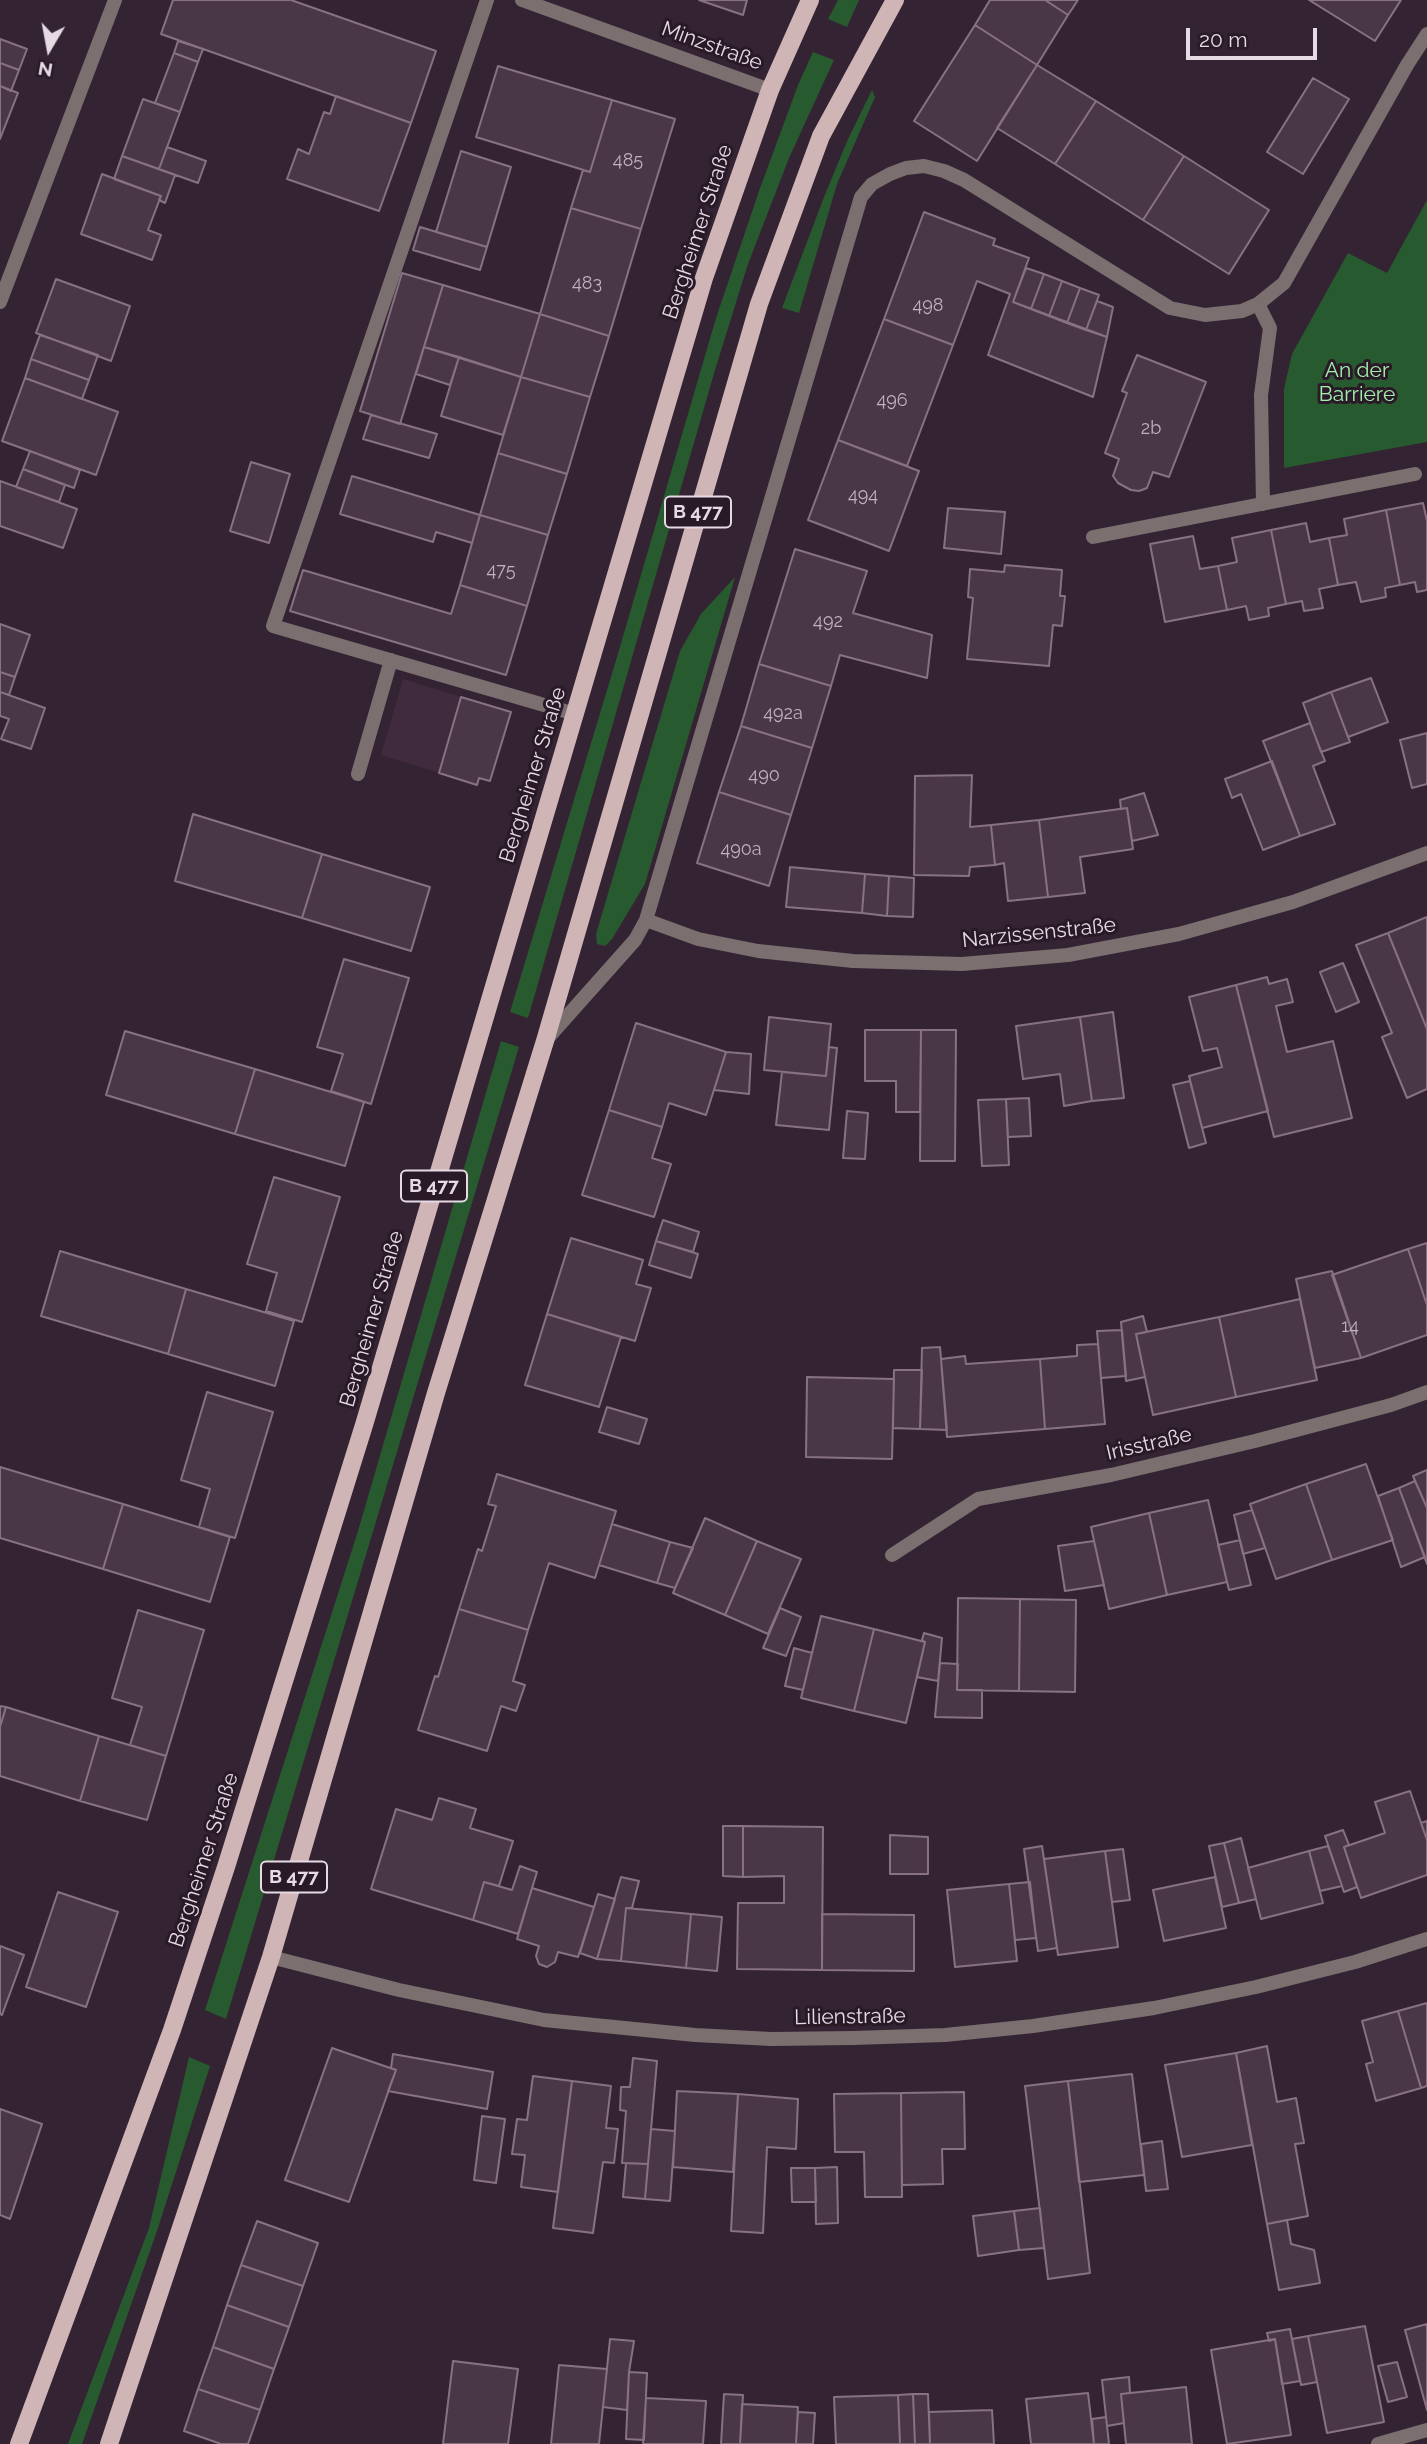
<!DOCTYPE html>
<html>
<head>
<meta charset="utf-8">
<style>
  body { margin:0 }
  #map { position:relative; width:1427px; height:2444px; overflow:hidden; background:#342332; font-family:Raleway,sans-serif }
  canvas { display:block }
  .north { position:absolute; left:14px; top:14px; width:70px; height:70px; -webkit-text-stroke:5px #2a1a28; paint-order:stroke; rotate:190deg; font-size:19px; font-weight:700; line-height:28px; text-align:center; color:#e6dae4 }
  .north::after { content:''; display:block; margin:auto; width:24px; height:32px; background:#e6dae4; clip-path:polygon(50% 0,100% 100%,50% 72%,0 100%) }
  .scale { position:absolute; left:1186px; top:28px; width:131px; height:32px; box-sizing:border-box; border:4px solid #e6dae4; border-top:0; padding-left:9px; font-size:21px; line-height:24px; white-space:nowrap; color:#e6dae4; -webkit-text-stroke:5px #2a1a28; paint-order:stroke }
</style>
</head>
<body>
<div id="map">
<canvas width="1427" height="2444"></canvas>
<div class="north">N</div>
<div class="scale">20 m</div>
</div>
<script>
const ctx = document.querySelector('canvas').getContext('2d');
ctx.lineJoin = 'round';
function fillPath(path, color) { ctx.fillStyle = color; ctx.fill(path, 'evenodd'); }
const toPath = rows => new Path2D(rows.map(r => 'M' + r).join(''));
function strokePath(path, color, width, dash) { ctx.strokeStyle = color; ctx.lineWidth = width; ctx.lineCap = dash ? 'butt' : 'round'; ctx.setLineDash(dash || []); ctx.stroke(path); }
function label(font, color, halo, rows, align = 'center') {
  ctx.font = font + ' Raleway,sans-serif'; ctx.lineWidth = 6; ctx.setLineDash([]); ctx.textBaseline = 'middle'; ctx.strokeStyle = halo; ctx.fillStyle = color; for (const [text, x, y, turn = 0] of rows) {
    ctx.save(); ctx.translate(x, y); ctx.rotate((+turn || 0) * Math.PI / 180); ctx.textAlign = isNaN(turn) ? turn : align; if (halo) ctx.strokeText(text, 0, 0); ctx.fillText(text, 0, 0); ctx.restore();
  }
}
fillPath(toPath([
  [403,679,461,697,439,773,381,755]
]), '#402a3e');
fillPath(toPath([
  [838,0,859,0,847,27,828,19],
  [813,52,834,60,789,158,748,264,715,370,528,1018,510,1012,617,657,716,318,759,191,798,85],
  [872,90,875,97,837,184,799,313,782,308,824,197,848,139],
  [1427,200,1427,442,1284,468,1284,389,1292,354,1348,253,1387,273],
  [735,577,645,884,612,939,605,946,597,944,596,934,680,651,701,614],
  [501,1041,519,1047,226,2019,205,2010,358,1531],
  [189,2057,210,2066,157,2231,82,2444,68,2444,149,2228]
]), '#285a30');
const building = toPath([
  [173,0,291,0,436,51,411,123,161,34,173,0],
  [699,0,747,0,743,15,699,0],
  [990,0,1045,0,1068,15,1037,65,975,25,990,0],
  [1045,0,1078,0,1068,15,1045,0],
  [1309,0,1401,0,1375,41,1309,0],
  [975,25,1037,65,977,161,914,121,975,25],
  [0,39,27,49,19,70,0,63,0,39],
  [178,41,203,49,198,62,174,53,178,41],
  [174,53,198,62,180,112,155,103,174,53],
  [0,63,19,70,11,91,0,86,0,63],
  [1037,65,1096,101,1055,164,997,128,1037,65],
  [498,66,612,100,590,172,476,137,498,66],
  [1313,78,1349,99,1303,174,1267,152,1313,78],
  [0,86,18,93,0,139,0,86],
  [336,96,411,123,379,211,287,179,298,149,309,154,324,112,330,114,336,96],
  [143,99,180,112,159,169,122,156,143,99],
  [612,100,675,119,641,229,571,208,583,170,590,172,612,100],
  [1096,101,1184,156,1143,220,1055,164,1096,101],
  [167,147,206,161,198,183,159,169,167,147],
  [461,151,511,167,487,247,436,232,461,151],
  [122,156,175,175,165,203,159,200,161,196,114,179,122,156],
  [1184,156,1269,210,1229,274,1143,220,1184,156],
  [102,174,161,196,148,230,161,235,152,260,81,234,102,174],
  [571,208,641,229,609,336,540,314,571,208],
  [924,212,995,239,993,245,1029,258,1013,302,1107,337,1093,397,988,355,1010,294,977,281,953,345,884,319,924,212],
  [420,227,487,247,480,270,413,250,420,227],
  [1026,268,1044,274,1031,309,1013,302,1026,268],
  [402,273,443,285,400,424,360,411,402,273],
  [1044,274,1062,281,1049,316,1031,309,1044,274],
  [56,279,130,306,111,361,36,333,56,279],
  [1062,281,1080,288,1067,323,1049,316,1062,281],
  [443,285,540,314,521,377,424,347,443,285],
  [1080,288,1099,295,1086,330,1067,323,1080,288],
  [1097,301,1113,307,1107,337,1086,330,1097,301],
  [540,314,609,336,590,397,521,377,540,314],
  [884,319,953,345,907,466,838,440,884,319],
  [40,335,98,355,89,380,31,359,40,335],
  [424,347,459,357,450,385,416,374,424,347],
  [1137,355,1206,382,1169,477,1153,472,1147,488,1139,491,1131,490,1118,483,1113,476,1119,459,1105,453,1127,393,1122,391,1137,355],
  [459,357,521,377,503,435,441,416,459,357],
  [31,359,89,380,82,399,25,378,31,359],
  [521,377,590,397,567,474,498,453,521,377],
  [25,378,118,412,96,475,2,441,25,378],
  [371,415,437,434,429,458,363,439,371,415],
  [838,440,919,471,889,551,808,520,838,440],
  [30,451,80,470,74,488,23,469,30,451],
  [498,453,567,474,548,535,480,515,498,453],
  [251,462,290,474,269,543,230,531,251,462],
  [23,469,65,485,59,502,16,487,23,469],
  [352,476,480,515,472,543,436,532,433,542,340,514,352,476],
  [0,481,77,509,63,548,0,526,0,481],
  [1423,503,1427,521,1427,590,1417,592,1415,582,1400,585,1386,510,1423,503],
  [948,508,1005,512,1001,554,944,548,948,508],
  [1386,510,1400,585,1385,588,1386,597,1361,602,1356,582,1338,585,1329,538,1347,535,1344,519,1386,510],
  [480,515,548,535,527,606,460,585,480,515],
  [1306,523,1310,542,1329,538,1338,585,1319,589,1323,608,1304,611,1302,601,1286,604,1271,530,1306,523],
  [1271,530,1286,604,1268,608,1269,616,1249,620,1246,606,1227,610,1218,566,1237,562,1232,538,1271,530],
  [1193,536,1200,569,1218,566,1227,610,1165,622,1150,544,1193,536],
  [795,549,867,571,853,613,932,635,927,678,840,655,831,686,759,664,795,549],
  [1005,565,1062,570,1060,596,1065,596,1062,626,1053,625,1049,666,967,659,973,598,968,597,970,569,1004,572,1005,565],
  [303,570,451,614,460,585,527,606,506,675,290,611,303,570],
  [0,624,30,635,15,677,0,672,0,624],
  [759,664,831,686,812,748,741,726,759,664],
  [0,672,15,677,9,695,0,692,0,672],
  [1371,678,1388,722,1348,737,1331,692,1371,678],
  [0,692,45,708,31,749,1,739,9,719,0,716,0,692],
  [1331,692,1350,742,1321,752,1303,703,1331,692],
  [461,697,511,712,490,781,479,778,477,785,439,773,461,697],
  [1310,723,1325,761,1313,766,1335,824,1300,836,1263,741,1310,723],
  [741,726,812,748,791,815,719,792,741,726],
  [1427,733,1427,784,1412,788,1400,740,1427,733],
  [1272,761,1300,836,1263,850,1241,794,1232,798,1225,779,1272,761],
  [972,775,970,827,991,825,995,865,970,867,969,876,914,875,915,776,972,775],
  [719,792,791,815,769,886,697,863,719,792],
  [1144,793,1158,835,1132,841,1127,808,1121,809,1120,800,1144,793],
  [1127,808,1133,849,1080,857,1085,893,1048,897,1039,820,1127,808],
  [193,814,322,854,302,918,175,881,193,814],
  [1039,820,1048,897,1008,901,1004,863,995,865,991,825,1039,820],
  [322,854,430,887,411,951,302,918,322,854],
  [790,867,865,874,862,913,786,907,790,867],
  [865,874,889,876,887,916,862,913,865,874],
  [889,876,914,878,913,917,887,916,889,876],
  [1427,917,1427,1029,1388,933,1427,917],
  [1388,933,1427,1029,1427,1089,1407,1098,1382,1037,1392,1033,1356,945,1388,933],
  [344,959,409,978,371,1104,331,1091,343,1054,317,1047,344,959],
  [1343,963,1359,1002,1336,1012,1320,972,1343,963],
  [1267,977,1269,984,1287,979,1293,1002,1276,1006,1287,1052,1333,1041,1352,1118,1274,1137,1236,985,1267,977],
  [1236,985,1268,1111,1202,1128,1189,1076,1222,1067,1217,1048,1203,1051,1189,997,1236,985],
  [1113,1012,1124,1098,1092,1101,1080,1017,1113,1012],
  [769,1017,831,1024,826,1076,764,1070,769,1017],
  [1080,1017,1092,1101,1064,1106,1060,1074,1023,1079,1016,1026,1080,1017],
  [636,1023,726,1052,706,1115,669,1103,662,1127,609,1110,636,1023],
  [865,1030,921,1030,920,1112,896,1112,896,1081,865,1081,865,1030],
  [921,1030,956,1030,955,1161,920,1161,921,1030],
  [125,1031,255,1069,235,1134,106,1095,125,1031],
  [829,1047,837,1048,829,1130,776,1125,782,1072,826,1076,829,1047],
  [726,1052,751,1054,749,1094,714,1090,726,1052],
  [255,1069,364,1102,345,1166,235,1134,255,1069],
  [1190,1081,1206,1143,1189,1148,1173,1085,1190,1081],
  [1029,1098,1031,1136,1008,1137,1006,1099,1029,1098],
  [1006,1099,1009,1165,982,1166,978,1100,1006,1099],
  [609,1110,662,1127,652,1158,671,1164,654,1217,582,1195,609,1110],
  [847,1111,868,1113,865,1159,843,1158,847,1111],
  [274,1177,340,1197,302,1322,266,1311,277,1273,247,1264,274,1177],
  [663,1220,699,1232,693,1252,656,1241,663,1220],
  [571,1238,643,1260,636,1284,651,1288,635,1341,547,1314,571,1238],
  [656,1241,698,1254,691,1278,649,1265,656,1241],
  [1427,1243,1427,1305,1408,1249,1427,1243],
  [1408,1249,1427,1305,1427,1335,1361,1358,1332,1275,1408,1249],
  [60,1251,186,1289,168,1354,41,1316,60,1251],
  [1332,1271,1361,1358,1315,1368,1296,1279,1332,1271],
  [186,1289,294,1321,275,1386,168,1354,186,1289],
  [1300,1299,1317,1380,1236,1397,1219,1317,1300,1299],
  [547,1314,621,1337,599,1407,525,1385,547,1314],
  [1143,1316,1147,1332,1136,1334,1145,1377,1126,1381,1121,1322,1143,1316],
  [1219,1317,1236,1397,1153,1415,1136,1334,1219,1317],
  [1122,1330,1126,1376,1101,1378,1097,1331,1122,1330],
  [1098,1344,1105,1424,1045,1429,1040,1359,1077,1356,1077,1345,1098,1344],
  [940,1347,947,1430,920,1429,922,1348,940,1347],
  [965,1356,966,1364,1040,1359,1045,1429,947,1437,941,1359,965,1356],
  [894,1370,922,1370,920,1429,893,1428,894,1370],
  [807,1377,894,1379,892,1459,806,1457,807,1377],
  [207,1392,273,1412,235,1538,199,1527,210,1489,181,1480,207,1392],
  [607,1407,647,1419,639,1444,599,1432,607,1407],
  [1366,1464,1393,1540,1332,1560,1306,1484,1366,1464],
  [0,1467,123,1504,103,1569,0,1538,0,1467],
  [1427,1470,1427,1508,1413,1476,1427,1470],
  [497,1474,616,1511,595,1578,549,1563,528,1630,459,1609,478,1549,482,1551,496,1506,488,1504,497,1474],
  [1415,1481,1427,1508,1427,1564,1399,1488,1415,1481],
  [1306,1484,1332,1560,1276,1579,1250,1504,1306,1484],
  [1399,1488,1425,1557,1401,1567,1378,1496,1399,1488],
  [1208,1500,1227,1582,1167,1595,1149,1513,1208,1500],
  [123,1504,230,1537,210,1602,103,1569,123,1504],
  [1252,1510,1265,1548,1243,1554,1234,1515,1252,1510],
  [1149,1513,1167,1595,1109,1609,1091,1527,1149,1513],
  [705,1518,757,1541,725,1615,673,1593,705,1518],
  [612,1524,670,1542,657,1583,599,1565,612,1524],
  [1240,1540,1251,1585,1229,1590,1218,1545,1240,1540],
  [757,1541,801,1559,768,1634,725,1615,757,1541],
  [1094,1541,1104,1585,1065,1591,1058,1546,1094,1541],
  [670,1542,693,1548,675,1588,657,1583,670,1542],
  [958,1598,1020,1599,1019,1691,957,1690,958,1598],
  [1020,1599,1076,1600,1075,1692,1019,1691,1020,1599],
  [780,1608,801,1617,786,1656,763,1648,780,1608],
  [459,1609,528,1630,513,1681,525,1685,516,1711,501,1706,487,1751,418,1730,435,1676,438,1677,459,1609],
  [138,1610,204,1630,166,1756,130,1745,142,1707,112,1698,138,1610],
  [821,1616,874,1629,854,1711,801,1698,821,1616],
  [874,1629,925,1642,906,1723,854,1711,874,1629],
  [924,1633,942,1638,938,1681,917,1677,925,1642,922,1640,924,1633],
  [794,1648,812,1653,803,1690,785,1686,794,1648],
  [940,1663,958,1664,957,1690,982,1690,982,1718,935,1717,940,1663],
  [0,1706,6,1707,0,1727,0,1706],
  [6,1707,99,1736,80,1801,0,1776,0,1727,6,1707],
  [99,1736,166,1756,147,1820,80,1801,99,1736],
  [1410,1791,1427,1840,1427,1875,1361,1898,1344,1847,1385,1833,1375,1802,1410,1791],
  [439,1798,476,1809,470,1828,513,1841,499,1886,484,1882,473,1920,371,1889,396,1809,432,1820,439,1798],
  [1427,1821,1427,1840,1421,1823,1427,1821],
  [723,1826,743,1826,743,1877,723,1876,723,1826],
  [743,1826,823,1827,822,1970,737,1969,738,1903,784,1903,784,1876,743,1877,743,1826],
  [1343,1830,1349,1845,1344,1847,1357,1887,1344,1892,1325,1836,1343,1830],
  [890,1835,928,1837,928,1874,890,1874,890,1835],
  [1241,1838,1256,1899,1239,1903,1224,1843,1241,1838],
  [1224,1843,1239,1903,1222,1907,1209,1846,1224,1843],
  [1042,1846,1057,1948,1038,1951,1024,1849,1042,1846],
  [1328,1846,1342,1886,1320,1891,1309,1851,1328,1846],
  [1123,1849,1130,1900,1112,1902,1105,1851,1123,1849],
  [1105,1851,1118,1947,1058,1955,1044,1859,1105,1851],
  [1309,1851,1323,1903,1261,1919,1248,1868,1309,1851],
  [520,1866,537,1872,518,1934,473,1920,484,1882,512,1890,520,1866],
  [621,1877,639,1881,632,1908,626,1908,621,1961,597,1959,621,1877],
  [1215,1877,1226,1928,1164,1941,1153,1890,1215,1877],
  [1030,1882,1036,1938,1015,1940,1009,1884,1030,1882],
  [1009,1884,1017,1961,955,1967,947,1890,1009,1884],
  [532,1888,594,1907,578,1957,558,1952,555,1962,547,1967,539,1964,536,1956,539,1946,517,1939,532,1888],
  [58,1892,118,1912,86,2007,26,1987,58,1892],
  [598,1894,615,1899,597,1959,580,1953,598,1894],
  [626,1908,691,1914,686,1968,621,1961,626,1908],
  [691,1914,722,1917,717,1971,686,1968,691,1914],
  [822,1914,914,1915,914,1971,822,1970,822,1914],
  [0,1946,24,1955,2,2015,0,2014,0,1946],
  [1427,2003,1427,2086,1421,2088,1398,2011,1427,2003],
  [1398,2011,1421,2088,1376,2101,1366,2064,1373,2062,1362,2021,1398,2011],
  [1267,2046,1277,2102,1296,2098,1304,2143,1295,2144,1308,2216,1267,2224,1236,2053,1267,2046],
  [332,2048,396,2070,349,2202,285,2180,332,2048],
  [1236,2053,1252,2145,1182,2157,1165,2065,1236,2053],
  [393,2054,493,2072,487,2109,388,2091,396,2070,391,2068,393,2054],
  [633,2058,657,2061,648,2164,622,2163,626,2111,620,2110,621,2087,630,2087,633,2058],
  [1132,2074,1144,2175,1079,2182,1068,2081,1132,2074],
  [533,2076,572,2081,558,2192,521,2187,525,2155,512,2154,517,2119,527,2120,533,2076],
  [572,2081,611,2086,606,2128,618,2129,614,2163,603,2162,593,2233,553,2228,572,2081],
  [1068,2081,1090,2273,1048,2279,1025,2086,1068,2081],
  [677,2091,738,2094,733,2172,673,2167,677,2091],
  [964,2092,965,2149,942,2149,943,2184,902,2185,901,2093,964,2092],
  [901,2093,902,2197,865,2197,864,2152,835,2152,834,2094,901,2093],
  [738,2094,798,2099,796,2149,767,2147,763,2233,731,2231,738,2094],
  [0,2109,42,2124,10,2219,0,2215,0,2109],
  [482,2116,505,2119,496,2183,474,2180,482,2116],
  [651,2129,675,2131,670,2201,645,2199,651,2129],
  [1162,2141,1168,2189,1146,2191,1141,2144,1162,2141],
  [626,2163,648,2164,645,2199,623,2197,626,2163],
  [837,2167,838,2223,816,2224,815,2168,837,2167],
  [791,2168,815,2168,816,2202,792,2202,791,2168],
  [1040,2208,1044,2248,1019,2250,1014,2211,1040,2208],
  [1014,2211,1019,2250,978,2256,973,2216,1014,2211],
  [1287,2220,1291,2244,1314,2250,1320,2283,1279,2290,1267,2224,1287,2220],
  [257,2221,318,2243,303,2286,241,2265,257,2221],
  [241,2265,303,2286,289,2327,227,2305,241,2265],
  [227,2305,289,2327,274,2369,213,2347,227,2305],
  [1427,2324,1427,2410,1405,2330,1427,2324],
  [1365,2326,1384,2422,1327,2433,1308,2336,1365,2326],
  [1290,2329,1300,2381,1282,2384,1275,2339,1269,2341,1267,2333,1290,2329],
  [1308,2336,1317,2382,1301,2385,1292,2339,1308,2336],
  [610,2339,634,2341,629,2372,627,2410,603,2407,610,2339],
  [1275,2339,1291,2435,1227,2444,1211,2350,1275,2339],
  [213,2347,274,2369,260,2410,198,2389,213,2347],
  [453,2361,518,2369,508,2444,443,2444,453,2361],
  [1397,2362,1407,2397,1388,2402,1378,2366,1397,2362],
  [559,2365,607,2369,599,2444,551,2444,559,2365],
  [629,2372,647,2373,644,2440,626,2439,629,2372],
  [1129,2377,1130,2393,1121,2394,1124,2423,1107,2426,1102,2380,1129,2377],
  [1186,2387,1192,2444,1126,2444,1121,2394,1186,2387],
  [198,2389,260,2410,248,2444,221,2444,184,2431,198,2389],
  [1088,2393,1094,2444,1031,2444,1026,2399,1088,2393],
  [724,2394,743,2395,740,2444,721,2444,724,2394],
  [913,2394,915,2444,900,2444,898,2395,913,2394],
  [913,2394,928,2394,930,2444,915,2444,913,2394],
  [898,2395,900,2444,836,2444,834,2397,898,2395],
  [646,2398,706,2401,703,2444,643,2444,646,2398],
  [742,2404,798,2407,796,2444,740,2444,742,2404],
  [992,2410,994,2444,930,2444,929,2412,992,2410],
  [798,2412,815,2413,813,2444,796,2444,798,2412],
  [1106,2417,1109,2444,1094,2444,1092,2419,1106,2417]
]);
fillPath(building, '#493747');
strokePath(building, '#877284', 2);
strokePath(toPath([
  [487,0,273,626,575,714],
  [358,774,391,660]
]), '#7c6f70', 14);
strokePath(toPath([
  [522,0,770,90],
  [0,302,115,0],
  [1258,304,1270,328,1261,395,1263,504],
  [1093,537,1415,474],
  [646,920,698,939,758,951,853,961,962,964,1068,955,1179,934,1293,902,1427,853],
  [546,1040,635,940,646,920,861,197,872,184,890,174,906,168,924,166,944,171,964,180,1170,308,1205,315,1242,311,1258,304,1284,283,1407,65,1427,34],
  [892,1555,978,1499,1111,1475,1255,1441,1391,1405,1427,1392],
  [271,1957,399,1990,544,2020,695,2035,771,2039,853,2038,945,2035,1033,2026,1154,2008,1256,1987,1355,1962,1427,1939],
  [1378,2444,1427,2430]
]), '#7c6f70', 14);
strokePath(toPath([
  [19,2444,172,2030,226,1867,364,1425,704,278,770,90,810,0],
  [109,2444,271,1957,436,1393,545,1041,759,304,821,136,895,0]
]), '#d0b5b7', 18);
label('18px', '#bfb1bd', null, [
  ["485",628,161],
  ["483",587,284],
  ["498",928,306],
  ["496",892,401],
  ["2b",1151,429],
  ["494",863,496],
  ["475",501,571],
  ["492",828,622],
  ["492a",783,714],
  ["490",764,776],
  ["490a",741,850],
  ["14",1350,1327]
]);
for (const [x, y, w] of [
  [698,512,66],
  [434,1186,66],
  [294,1877,66]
]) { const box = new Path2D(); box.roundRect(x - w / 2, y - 15.5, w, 31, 5); ctx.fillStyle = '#2a1a28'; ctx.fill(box); strokePath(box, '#e6dae4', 2); }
label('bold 19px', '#e6dae4', null, [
  ["B 477",698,512],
  ["B 477",434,1186],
  ["B 477",294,1877]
]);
label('21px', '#e6dae4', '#2a1a28', [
  ["Minzstraße",712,46,20],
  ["Bergheimer Straße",698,232,-72],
  ["Bergheimer Straße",533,775,-73],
  ["Narzissenstraße",1039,933,-6],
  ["Bergheimer Straße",372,1319,-74],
  ["Irisstraße",1149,1444,-13],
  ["Bergheimer Straße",204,1860,-72],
  ["Lilienstraße",850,2017,-1]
]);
label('21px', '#a0eea9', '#2a1a28', [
  ["An der",1357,371],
  ["Barriere",1357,395]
]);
</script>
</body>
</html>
